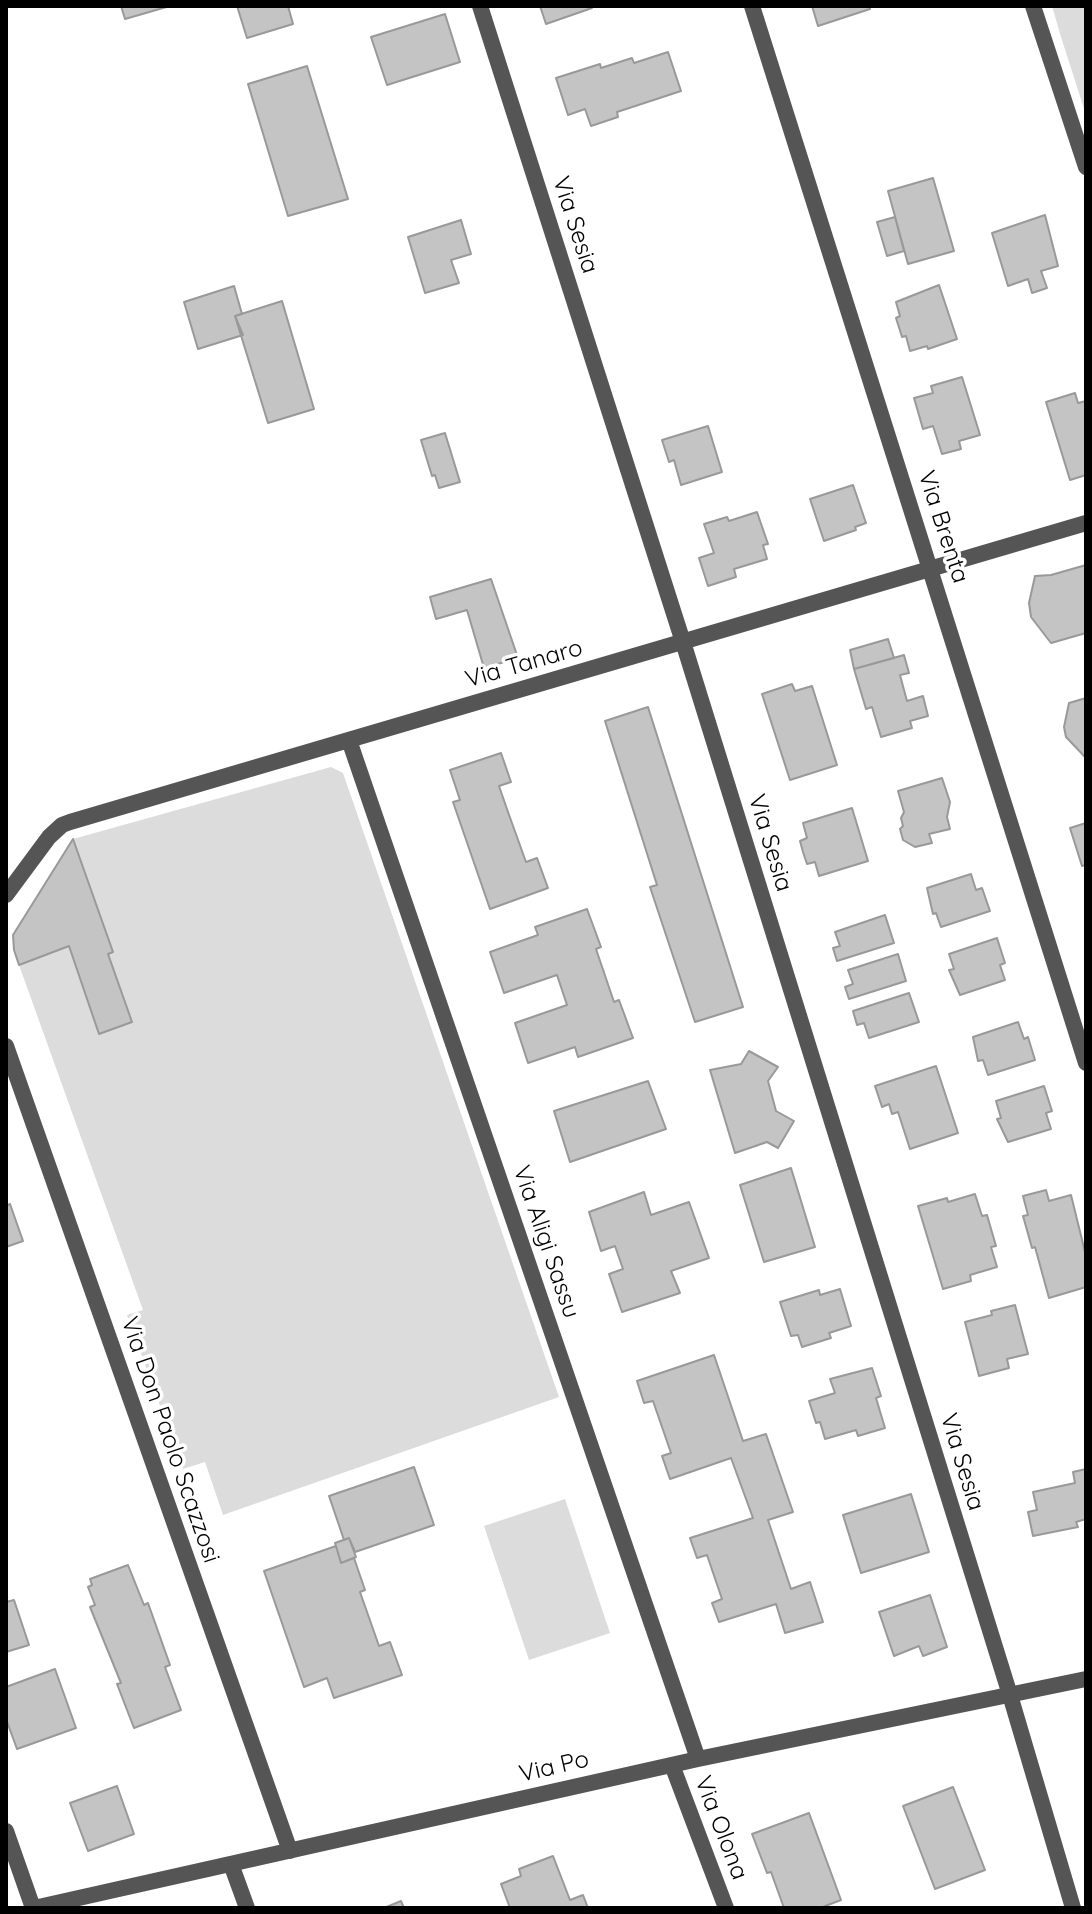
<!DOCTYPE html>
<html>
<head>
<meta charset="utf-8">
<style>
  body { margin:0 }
  #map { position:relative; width:1092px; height:1914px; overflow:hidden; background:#fff; font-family:Quicksand,sans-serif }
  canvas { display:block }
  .frame { position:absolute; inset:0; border:8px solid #000; pointer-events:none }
</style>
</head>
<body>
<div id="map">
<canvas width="1092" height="1914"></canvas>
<div class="frame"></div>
</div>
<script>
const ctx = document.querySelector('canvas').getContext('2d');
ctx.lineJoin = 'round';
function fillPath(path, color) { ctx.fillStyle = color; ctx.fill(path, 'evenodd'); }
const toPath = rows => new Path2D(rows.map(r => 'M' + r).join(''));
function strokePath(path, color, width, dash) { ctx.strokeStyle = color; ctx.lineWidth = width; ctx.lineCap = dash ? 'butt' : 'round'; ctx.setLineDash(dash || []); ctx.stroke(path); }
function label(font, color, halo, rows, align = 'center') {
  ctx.font = font + ' Quicksand,sans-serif'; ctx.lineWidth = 7; ctx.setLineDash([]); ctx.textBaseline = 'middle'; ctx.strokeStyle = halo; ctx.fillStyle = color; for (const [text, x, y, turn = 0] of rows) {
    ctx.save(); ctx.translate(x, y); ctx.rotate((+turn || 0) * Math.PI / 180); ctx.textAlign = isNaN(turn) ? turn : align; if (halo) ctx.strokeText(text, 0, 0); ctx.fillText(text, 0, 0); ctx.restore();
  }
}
fillPath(toPath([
  [1052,6,1086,6,1086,115,1061,37],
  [331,767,343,773,559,1397,223,1515,205,1462,183,1469,127,1315,143,1310,19,965,14,950,13,935,73,839],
  [565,1499,610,1633,529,1660,484,1526]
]), '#dcdcdc');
const building = toPath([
  [121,6,170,6,125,19,121,6],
  [237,6,288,6,293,24,247,38,237,6],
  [540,6,592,6,592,8,546,24,540,6],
  [812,6,869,6,870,9,818,26,812,6],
  [445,14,460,62,387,85,371,37,445,14],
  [668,52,681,91,617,112,618,117,591,126,585,109,568,115,556,78,600,64,601,68,632,58,634,63,668,52],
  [307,66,348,199,288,216,248,84,307,66],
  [933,178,954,251,908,264,888,191,933,178],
  [1045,215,1058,266,1041,271,1047,288,1032,293,1028,279,1008,286,992,233,1045,215],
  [895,217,904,251,887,256,877,222,895,217],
  [461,220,471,254,451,260,459,283,425,293,408,237,461,220],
  [939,285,957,339,928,349,927,346,910,351,906,336,902,337,896,318,900,316,896,302,939,285],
  [234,286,242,314,235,316,243,335,198,349,184,302,234,286],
  [282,301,314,409,268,423,235,316,282,301],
  [962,377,980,435,959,441,961,449,942,454,933,426,923,429,914,398,933,393,931,386,962,377],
  [1075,393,1078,403,1086,401,1086,475,1070,480,1046,402,1075,393],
  [708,426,722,472,681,485,674,460,669,462,662,440,708,426],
  [445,433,460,482,439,488,435,475,432,476,421,440,445,433],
  [853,485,866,523,855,527,856,530,824,541,810,499,853,485],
  [757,512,768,544,763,545,767,559,734,569,736,577,708,586,699,558,714,553,704,524,727,517,729,521,757,512],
  [1086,565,1086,633,1051,643,1031,617,1029,603,1035,576,1051,575,1086,565],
  [491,579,518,658,484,668,467,610,436,619,430,597,491,579],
  [888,639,894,658,854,669,850,650,888,639],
  [904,655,909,673,900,675,907,701,923,696,928,716,910,721,912,728,881,737,872,707,866,709,854,669,904,655],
  [792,684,795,691,812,686,837,765,790,780,762,694,792,684],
  [1086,698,1086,758,1066,737,1064,727,1069,703,1086,698],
  [648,707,743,1007,695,1022,650,887,657,885,605,721,648,707],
  [501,753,511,782,499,786,508,812,526,862,537,858,548,888,490,909,453,802,460,800,450,770,501,753],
  [942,778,950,802,947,817,950,829,929,834,932,843,915,847,903,840,900,829,903,826,901,818,904,812,898,791,942,778],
  [852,808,868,861,819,876,815,862,807,864,803,852,800,841,807,838,803,823,852,808],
  [1086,823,1086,865,1082,866,1070,828,1086,823],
  [73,839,113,952,108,954,132,1022,99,1034,69,946,19,965,14,950,13,935,73,839],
  [971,874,976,890,982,888,990,911,941,927,936,913,933,914,927,888,971,874],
  [587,909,601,947,596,949,614,1002,619,1000,633,1038,578,1057,575,1047,528,1063,515,1023,567,1005,557,975,504,993,490,952,538,935,535,927,587,909],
  [885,915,894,943,837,961,833,948,840,946,835,932,885,915],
  [997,938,1005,963,1000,965,1005,980,960,995,949,970,954,969,949,954,997,938],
  [898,954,906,981,849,999,845,987,853,984,848,970,898,954],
  [909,993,919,1022,869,1038,864,1023,857,1025,853,1011,909,993],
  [1018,1022,1024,1039,1028,1037,1035,1060,988,1075,983,1060,978,1061,973,1037,1018,1022],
  [749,1051,778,1067,768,1081,776,1111,794,1121,778,1148,767,1142,735,1153,710,1070,741,1064,749,1051],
  [936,1066,958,1133,910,1149,898,1112,892,1114,889,1104,882,1107,875,1086,936,1066],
  [648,1081,666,1129,570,1162,554,1111,648,1081],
  [1044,1086,1052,1111,1046,1113,1051,1129,1008,1142,997,1119,1001,1118,996,1101,1044,1086],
  [791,1168,815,1247,764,1262,740,1185,791,1168],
  [1046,1190,1049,1201,1071,1195,1086,1256,1086,1287,1049,1298,1035,1247,1032,1248,1023,1216,1028,1215,1023,1196,1046,1190],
  [644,1192,651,1215,689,1202,709,1258,671,1271,680,1293,622,1312,609,1274,623,1269,615,1246,601,1251,589,1212,644,1192],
  [975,1194,982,1216,987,1215,996,1246,991,1247,997,1267,970,1275,971,1281,943,1289,918,1206,947,1198,948,1202,975,1194],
  [10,1204,23,1241,6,1247,6,1206,10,1204],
  [840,1289,851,1326,829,1333,831,1338,802,1347,798,1335,791,1336,780,1302,819,1290,820,1295,840,1289],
  [1015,1305,1028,1354,1007,1359,1009,1368,979,1376,965,1322,992,1315,991,1311,1015,1305],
  [714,1355,743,1441,766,1434,793,1512,768,1520,791,1589,810,1582,823,1622,785,1633,776,1604,719,1622,712,1603,722,1599,707,1555,697,1558,690,1538,753,1518,731,1458,670,1479,662,1456,671,1453,653,1401,644,1403,637,1381,714,1355],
  [872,1368,881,1396,876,1398,885,1428,858,1436,856,1430,825,1439,820,1422,816,1423,809,1401,835,1393,830,1379,872,1368],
  [414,1467,434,1525,355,1552,349,1538,344,1540,329,1496,414,1467],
  [1086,1469,1086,1519,1076,1522,1078,1527,1033,1536,1028,1512,1037,1510,1033,1492,1075,1483,1073,1472,1086,1469],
  [911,1494,929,1552,861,1573,843,1515,911,1494],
  [349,1538,356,1557,341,1563,335,1543,349,1538],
  [336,1546,341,1563,354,1558,365,1590,360,1592,379,1646,390,1642,402,1675,334,1698,327,1678,304,1687,264,1571,336,1546],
  [128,1565,144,1605,148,1603,170,1665,165,1667,181,1710,134,1728,117,1684,121,1683,90,1607,95,1605,88,1587,92,1585,90,1579,128,1565],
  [930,1595,947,1647,923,1656,919,1646,894,1656,879,1612,930,1595],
  [14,1600,29,1645,6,1652,6,1602,14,1600],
  [55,1669,76,1728,17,1749,6,1719,6,1687,55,1669],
  [117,1786,134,1834,88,1851,70,1803,117,1786],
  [953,1787,985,1870,935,1889,903,1806,953,1787],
  [809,1813,841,1900,820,1908,784,1908,771,1872,767,1873,752,1834,809,1813],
  [553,1856,570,1900,583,1895,588,1908,510,1908,501,1884,521,1876,519,1869,553,1856],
  [401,1901,404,1908,384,1908,401,1901]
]);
fillPath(building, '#c4c4c4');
strokePath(building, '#999', 2);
strokePath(toPath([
  [480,6,683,642,1010,1695,1073,1908],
  [752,6,1086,1063],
  [1033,6,1086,167],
  [349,740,698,1759],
  [6,895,49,837,62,825,70,822,1086,523],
  [6,1046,290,1851],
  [672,1765,726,1908],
  [6,1831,33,1908],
  [231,1864,247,1908],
  [34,1908,698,1759,1086,1679]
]), '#555', 16);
label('24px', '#000', '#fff', [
  ["Via Sesia",575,225,72],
  ["Via Brenta",943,527,72],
  ["Via Tanaro",524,664,-16],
  ["Via Sesia",770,843,73],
  ["Via Aligi Sassu",546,1242,71],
  ["Via Don Paolo Scazzosi",170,1440,71],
  ["Via Sesia",962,1462,73],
  ["Via Po",554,1767,-13],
  ["Via Olona",721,1828,69]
]);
</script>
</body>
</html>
